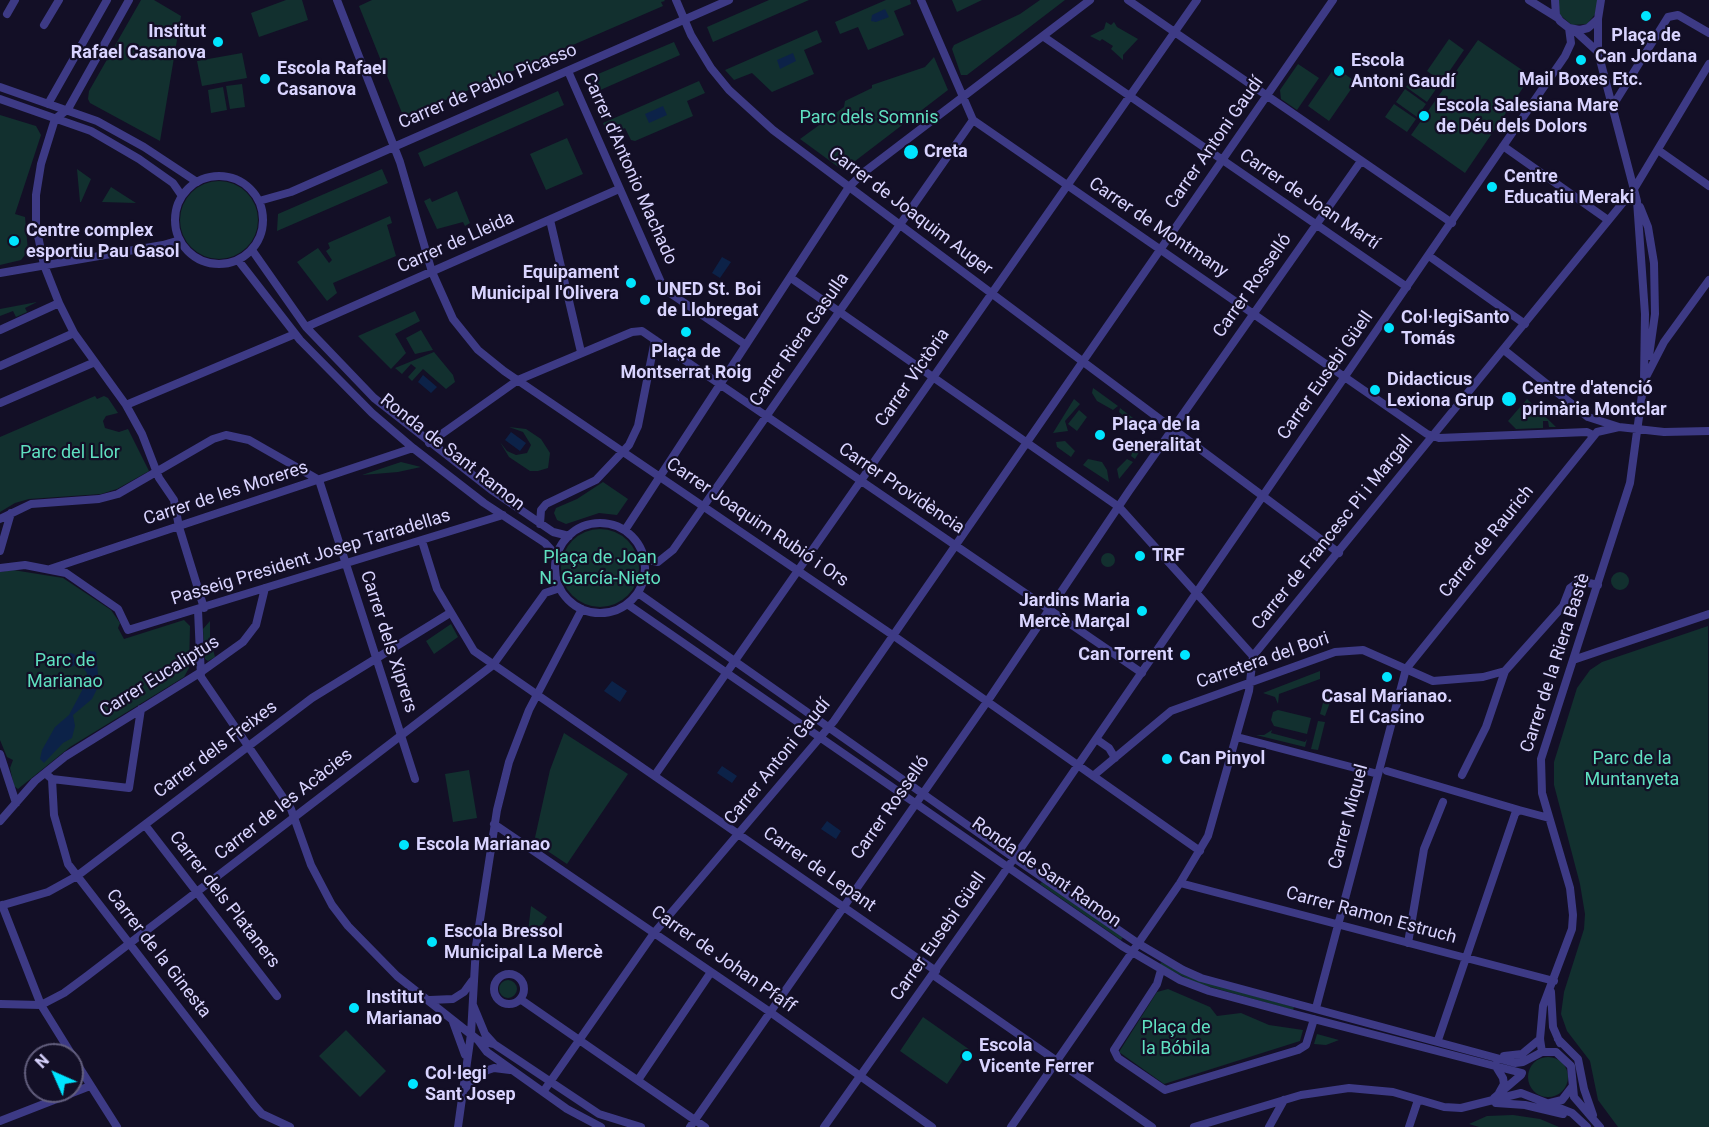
<!DOCTYPE html>
<html>
<head>
<meta charset="utf-8">
<style>
  body { margin:0 }
  #map { position:relative; width:1709px; height:1127px; overflow:hidden; background:#130f26; font-family:Roboto,sans-serif }
  canvas { display:block }
  .north { position:absolute; left:24px; top:1043px; width:60px; height:60px; box-sizing:border-box; background:#130f26; border:2px solid #625e7d; border-radius:50%; rotate:315deg; font-size:16px; font-weight:700; line-height:24px; text-align:center; color:#d9d4ff }
  .north::after { content:''; display:block; margin:auto; width:21px; height:27px; background:#00e5ff; clip-path:polygon(50% 0,100% 100%,50% 72%,0 100%) }
</style>
</head>
<body>
<div id="map">
<canvas width="1709" height="1127"></canvas>
<div class="north">N</div>
</div>
<script>
const ctx = document.querySelector('canvas').getContext('2d');
ctx.lineJoin = 'round';
function fillPath(path, color) { ctx.fillStyle = color; ctx.fill(path, 'evenodd'); }
const toPath = rows => new Path2D(rows.map(r => 'M' + r).join(''));
function strokePath(path, color, width, dash) { ctx.strokeStyle = color; ctx.lineWidth = width; ctx.lineCap = dash ? 'butt' : 'round'; ctx.setLineDash(dash || []); ctx.stroke(path); }
function label(font, color, halo, rows, align = 'center') {
  ctx.font = font + ' Roboto,sans-serif'; ctx.lineWidth = 4.5; ctx.setLineDash([]); ctx.textBaseline = 'middle'; ctx.strokeStyle = halo; ctx.fillStyle = color; for (const [text, x, y, turn = 0] of rows) {
    ctx.save(); ctx.translate(x, y); ctx.rotate((+turn || 0) * Math.PI / 180); ctx.textAlign = isNaN(turn) ? turn : align; if (halo) ctx.strokeText(text, 0, 0); ctx.fillText(text, 0, 0); ctx.restore();
  }
}
fillPath(toPath([
  [141,0,154,0,181,16,160,141,90,103,88,99,89,91],
  [286,0,302,0,308,20,259,37,251,13],
  [372,0,664,0,665,1,661,2,663,6,404,118,359,6],
  [769,0,809,0,713,42,707,27],
  [886,0,910,0,911,4,894,11,904,35,868,50,858,27,840,34,835,22],
  [952,0,982,0,957,12],
  [1040,0,1065,0,967,75,961,75,952,49,954,45,1020,14],
  [1558,0,1597,0,1597,12,1587,24,1572,25,1560,15],
  [1106,22,1111,25,1114,22,1117,27,1138,39,1123,55,1123,60,1111,49,1113,46,1102,39,1100,41,1090,36,1104,29],
  [817,30,822,42,804,50,814,74,772,92,752,73,734,80,725,70],
  [1449,39,1464,50,1442,82,1427,71],
  [1478,40,1531,76,1465,173,1411,135],
  [674,42,680,55,598,91,591,77],
  [242,53,247,78,202,86,197,61],
  [934,57,948,90,846,168,841,169,800,139,844,107,845,101,872,88,872,85,925,67],
  [1298,64,1319,78,1297,110,1281,99,1280,90],
  [1335,67,1356,82,1329,121,1308,106],
  [1415,75,1436,89,1427,102,1406,87],
  [699,81,705,93,687,101,693,116,635,141,631,140,625,128,608,136,603,123],
  [242,84,245,107,230,109,226,86],
  [223,87,227,110,211,113,208,90],
  [1405,89,1426,104,1417,117,1396,102],
  [558,91,564,105,424,167,418,153],
  [1394,104,1416,119,1407,132,1385,117],
  [0,115,36,126,41,135,15,214,25,217,28,251,21,260,0,265],
  [567,138,583,174,546,190,530,154],
  [77,169,91,179,81,202,80,202],
  [382,169,388,183,277,231,278,214],
  '180 220a39 39 0 1 1 78 0a39 39 0 1 1-78 0Z',
  [111,187,125,196,136,203,102,202],
  [457,191,470,223,465,226,463,222,437,229,424,201,430,198,432,202],
  [390,216,392,223,387,225,396,256,333,283,337,293,327,301,297,262,318,248,329,263,332,260,326,251,330,248,328,243],
  [37,302,25,308,27,312,16,317,13,311,0,316,0,309],
  [415,311,420,321,395,334,406,353,391,369,358,336],
  [421,330,433,350,415,354,406,338],
  [434,352,453,375,455,382,446,389,423,369,412,381,408,377,416,368,411,364,402,374,395,368],
  [1093,388,1096,390,1118,406,1113,410,1097,401,1092,393],
  [95,396,97,399,104,396,108,398,118,413,106,416,103,421,105,428,119,432,128,429,149,471,117,489,101,494,29,499,15,503,0,512,0,437],
  [1074,399,1080,404,1065,421,1068,431,1053,433],
  [1527,399,1556,427,1549,427,1548,421,1543,421,1543,428,1516,429,1508,421],
  [1120,408,1145,427,1146,430,1140,430,1119,412],
  [1079,410,1087,417,1077,431,1068,424],
  [509,427,526,429,541,439,550,453,548,468,538,471,530,471,509,457,500,442,507,451,516,455,527,453,531,445,523,432],
  [1147,439,1135,459,1131,456,1135,444],
  [1065,441,1075,451,1071,457,1057,447,1056,442],
  [1088,459,1102,462,1107,470,1109,482,1083,465],
  [1127,459,1133,462,1119,479,1117,469],
  [401,462,421,467,398,472,362,475],
  [603,482,628,499,617,515,599,513,566,524,557,520,554,513,556,508,577,499],
  '561 568a39 39 0 1 1 78 0a39 39 0 1 1-78 0Z',
  '1101 560a7 7 0 1 1 14 0a7 7 0 1 1-14 0Z',
  [13,570,63,578,111,610,120,623,118,628,124,639,184,620,190,626,189,668,184,677,70,747,18,789,14,786,10,768,13,760,7,757,0,740,0,572],
  '1611 581a9 9 0 1 1 18 0a9 9 0 1 1-18 0Z',
  [210,621,210,638,215,657,208,661,205,659,203,629],
  [451,624,458,637,434,654,426,641],
  [1708,626,1709,1127,1618,1127,1598,1100,1590,1061,1567,1031,1561,1014,1564,992,1584,929,1585,914,1580,884,1554,785,1554,762,1577,688,1590,670,1602,662],
  [1320,671,1320,679,1279,694,1278,704,1275,697,1263,693],
  [1325,695,1332,697,1325,716,1320,714],
  [1278,710,1311,718,1307,734,1274,726,1271,720,1273,712],
  [1318,721,1325,722,1318,750,1311,749],
  [1272,730,1271,733,1305,742,1307,739,1305,747,1256,735,1264,735],
  [564,733,628,774,567,864,534,842,550,770],
  [469,770,477,818,453,822,445,774],
  [1042,882,1123,937,1121,940,1040,884],
  [531,906,547,917,537,933,528,932],
  [1161,962,1197,980,1294,1007,1293,1010,1196,983,1160,965],
  '499 989a9 9 0 1 1 18 0a9 9 0 1 1-18 0Z',
  [1168,989,1210,1007,1217,1016,1241,1013,1269,1025,1303,1030,1300,1041,1164,1084,1119,1052,1157,992],
  [923,1017,970,1050,947,1084,900,1051],
  [346,1030,386,1071,360,1097,319,1056],
  [1317,1034,1339,1040,1326,1045,1314,1044],
  '1528 1077a20 20 0 1 1 40 0a20 20 0 1 1-40 0Z',
  [1513,1115,1540,1119,1559,1127,1479,1127,1469,1124,1487,1116]
]), '#12302f');
fillPath(toPath([
  [885,9,889,17,876,22,871,21,872,15],
  [793,53,796,61,780,69,777,60],
  [663,106,667,115,649,123,645,114],
  [722,257,731,262,720,278,712,273],
  [423,375,437,387,431,393,418,382],
  [511,432,526,443,520,451,505,440],
  [83,650,96,652,99,685,92,699,73,715,75,726,72,738,63,743,44,763,40,759,42,750,55,727,69,715,86,683,87,673,82,666,80,655],
  '63 660a7 7 0 1 1 14 0a7 7 0 1 1-14 0Z',
  [612,681,627,691,620,702,604,691],
  [722,766,737,776,732,783,717,773],
  [827,821,841,831,836,839,821,829]
]), '#0c2248');
strokePath(toPath([
  [129,0,68,109,55,119,41,164,36,195,36,226,44,265,59,303,74,333,126,405,142,434,159,478,174,500,179,527,204,608],
  [337,0,400,162,432,272,453,319,478,350,504,371,894,636,1200,851],
  [676,0,691,35,711,68,729,90,773,130,1339,553],
  [921,0,973,120,1427,434,1439,438,1587,432,1593,435],
  [1128,0,1452,223],
  [1529,0,1558,18],
  [1555,0,1556,15,1560,21,1569,28,1580,30,1588,28,1598,19,1601,0],
  [7,14,15,0],
  [44,25,59,0],
  [1573,29,1598,52],
  [1044,37,1407,287],
  [568,71,664,289,746,345],
  [0,87,97,121,144,147,197,182],
  [0,99,91,131,139,159,173,183,182,196],
  [48,104,107,0],
  [1612,107,1668,17,1678,15,1709,33],
  [1503,146,1608,220],
  [1658,150,1709,186],
  '175 220a44 44 0 1 1 88 0a44 44 0 1 1-88 0Z',
  [259,201,291,192,729,0],
  [1640,207,1648,227,1654,263,1655,314,1649,356],
  [550,220,581,352],
  [252,250,306,327,374,398,493,491,553,532,569,536],
  [1429,256,1525,324],
  [238,260,300,340,372,413,413,448,484,503,545,543,557,556],
  [0,273,163,245,180,240],
  [791,278,1119,507,1253,656],
  [306,327,619,189],
  [0,330,59,303],
  [1504,350,1588,417,1619,427],
  [0,366,74,333],
  [1646,377,1664,342,1709,280],
  [0,403,95,362],
  [126,405,295,334],
  [429,443,518,380,632,332,642,331,1142,673],
  [319,480,415,779],
  [0,519,31,504,99,499,118,494,213,439,226,435,249,440,319,480],
  '555 568a45 45 0 1 1 90 0a45 45 0 1 1-90 0Z',
  [540,524,541,510,546,504,596,480,629,445,638,426,655,340],
  [625,530,849,187,863,173,1090,0],
  [422,541,437,589,474,651,936,971],
  [0,551,11,513],
  [644,559,658,562,673,550,973,120],
  [0,568,25,565,66,573,118,609,128,630,503,515],
  [50,569,413,448],
  [638,593,1014,858,1139,944,1183,970,1201,978,1515,1063,1523,1062,1542,1052,1556,1052,1571,1066,1574,1097,1600,1127],
  [627,604,1122,946,1180,980,1209,991,1298,1015,1522,1073],
  [198,610,201,677,291,809,311,865,332,905,348,926,397,976,478,1040,487,1052,567,1109,601,1127],
  [1573,660,1709,614],
  [1237,737,1378,774],
  [1096,739,1109,748,1115,758],
  [0,754,16,803],
  [1387,771,1519,810],
  [45,773,52,779,54,815,68,864,254,1105,262,1114,290,1127],
  [655,775,1197,0],
  [1462,775,1486,727,1505,671,1563,606,1570,588,1580,581,1598,585],
  [1093,776,1171,711,1335,652,1363,650,1433,681,1483,677,1505,671],
  [52,779,129,788,141,709],
  [0,821,35,781,66,756,201,672,243,642,256,625,265,588],
  [494,824,770,1012,932,1127],
  [145,825,277,996],
  [1180,883,1554,981],
  [2,905,41,1005,72,1055],
  [0,906,48,892,77,876,312,698,450,613],
  [1408,943,1424,849,1443,802],
  [1161,970,1157,984,1114,1050,1118,1058,1165,1090,1298,1050,1306,1045,1314,1019],
  '494 989a15 15 0 1 1 30 0a15 15 0 1 1-30 0Z',
  [933,975,1152,1127],
  [1551,992,1553,1027,1560,1043],
  [520,999,705,1127],
  [430,1000,453,999,464,992,472,981],
  [0,1004,41,1005,64,993,87,976,493,665,545,593,560,588],
  [473,1005,485,1034,494,1044],
  [1316,1008,1406,669,1597,432,1619,427,1664,432,1709,431],
  [453,1022,465,1055],
  [1558,1039,1578,1059,1584,1089,1593,1115],
  [478,1040,494,1044,599,1114,641,1127],
  [1438,1040,1515,814,1519,810,1549,818],
  [1542,1052,1540,1039,1543,1006,1572,929,1573,915,1570,888,1542,793,1541,759,1630,483,1644,380,1645,314,1637,201,1598,52,1598,19],
  [72,1056,117,1127],
  [1504,1056,1522,1054,1540,1039],
  [1495,1065,1503,1078,1504,1084,1499,1093],
  [638,1080,711,972],
  [463,1091,476,1076,485,1071,494,1068,510,1070],
  [543,1092,654,933,834,721,1333,0],
  [1494,1098,1521,1075],
  [1496,1103,1525,1105,1563,1114],
  [1550,1103,1562,1100,1572,1087],
  [0,1121,90,1086],
  [458,1127,471,1034,476,946,497,810,509,762,529,710,582,609],
  [690,1127,991,696,1129,491,1361,161],
  [824,1127,997,883,1565,56,1571,43,1569,28],
  [1011,1127,1180,883,1208,836,1249,691,1253,656,1634,189,1709,64],
  [1194,1127,1301,1095,1349,1088,1393,1092,1444,1107,1461,1108,1521,1093,1572,1113,1587,1127],
  [1269,1127,1284,1100],
  [1409,1127,1418,1100]
]), '#3d3a85', 8);
for (const [x, y, r, color] of [
  [1646,16,6,"#00e5ff"],
  [218,42,6,"#00e5ff"],
  [1581,60,6,"#00e5ff"],
  [1339,71,6,"#00e5ff"],
  [265,79,6,"#00e5ff"],
  [1424,116,6,"#00e5ff"],
  [911,152,8,"#00e5ff"],
  [1492,187,6,"#00e5ff"],
  [14,241,6,"#00e5ff"],
  [631,283,6,"#00e5ff"],
  [645,300,6,"#00e5ff"],
  [1389,328,6,"#00e5ff"],
  [686,332,6,"#00e5ff"],
  [1375,390,6,"#00e5ff"],
  [1509,399,8,"#00e5ff"],
  [1100,435,6,"#00e5ff"],
  [1140,556,6,"#00e5ff"],
  [1142,611,6,"#00e5ff"],
  [1185,655,6,"#00e5ff"],
  [1387,677,6,"#00e5ff"],
  [1167,759,6,"#00e5ff"],
  [404,845,6,"#00e5ff"],
  [432,942,6,"#00e5ff"],
  [354,1008,6,"#00e5ff"],
  [967,1056,6,"#00e5ff"],
  [413,1084,6,"#00e5ff"]
]) { const dot = new Path2D(); dot.arc(x, y, r, 0, 2 * Math.PI); ctx.fillStyle = color; ctx.fill(dot); strokePath(dot, '#130f26', 2); }
label('bold 18px', '#d9d4ff', '#130f26', [
  ["Institut",206,32,"right"],
  ["Rafael Casanova",206,53,"right"],
  ["Plaça de",1646,36,"center"],
  ["Can Jordana",1646,57,"center"],
  ["Escola",1351,61],
  ["Antoni Gaudí",1351,82],
  ["Escola Rafael",277,69],
  ["Casanova",277,90],
  ["Mail Boxes Etc.",1581,80,"center"],
  ["Escola Salesiana Mare",1436,106],
  ["de Déu dels Dolors",1436,127],
  ["Creta",924,152],
  ["Centre",1504,177],
  ["Educatiu Meraki",1504,198],
  ["Centre complex",26,231],
  ["esportiu Pau Gasol",26,252],
  ["Equipament",619,273,"right"],
  ["Municipal l'Olivera",619,294,"right"],
  ["UNED St. Boi",657,290],
  ["de Llobregat",657,311],
  ["Col·legiSanto",1401,318],
  ["Tomás",1401,339],
  ["Plaça de",686,352,"center"],
  ["Montserrat Roig",686,373,"center"],
  ["Didacticus",1387,380],
  ["Lexiona Grup",1387,401],
  ["Centre d'atenció",1522,389],
  ["primària Montclar",1522,410],
  ["Plaça de la",1112,425],
  ["Generalitat",1112,446],
  ["TRF",1152,556],
  ["Jardins Maria",1130,601,"right"],
  ["Mercè Marçal",1130,622,"right"],
  ["Can Torrent",1173,655,"right"],
  ["Casal Marianao.",1387,697,"center"],
  ["El Casino",1387,718,"center"],
  ["Can Pinyol",1179,759],
  ["Escola Marianao",416,845],
  ["Escola Bressol",444,932],
  ["Municipal La Mercè",444,953],
  ["Institut",366,998],
  ["Marianao",366,1019],
  ["Escola",979,1046],
  ["Vicente Ferrer",979,1067],
  ["Col·legi",425,1074],
  ["Sant Josep",425,1095]
], 'left');
label('18px', '#d9d4ff', '#130f26', [
  ["Carrer de Pablo Picasso",488,87,-23],
  ["Carrer Antoni Gaudí",1215,143,-55],
  ["Carrer d'Antonio Machado",629,169,66],
  ["Carrer de Joan Martí",1309,200,34],
  ["Carrer de Joaquim Auger",910,212,37],
  ["Carrer de Montmany",1158,228,34],
  ["Carrer de Lleida",456,243,-24],
  ["Carrer Rosselló",1253,286,-55],
  ["Carrer Riera Gasulla",800,340,-55],
  ["Carrer Eusebi Güell",1326,376,-55],
  ["Carrer Victòria",913,378,-55],
  ["Ronda de Sant Ramon",452,453,38],
  ["Carrer Providència",901,489,34],
  ["Carrer de les Moreres",226,494,-18],
  ["Carrer Joaquim Rubió i Ors",757,523,34],
  ["Carrer de Francesc Pi i Margall",1333,533,-51],
  ["Carrer de Raurich",1487,542,-51],
  ["Passeig President Josep Tarradellas",311,558,-17],
  ["Carrer dels Xiprers",388,642,72],
  ["Carretera del Bori",1263,661,-19],
  ["Carrer de la Riera Bastè",1556,663,-72],
  ["Carrer Eucaliptus",160,677,-32],
  ["Carrer dels Freixes",216,750,-37],
  ["Carrer Antoni Gaudí",778,762,-51],
  ["Carrer de les Acàcies",284,805,-38],
  ["Carrer Rosselló",891,808,-55],
  ["Carrer Miquel",1349,817,-75],
  ["Carrer de Lepant",819,870,35],
  ["Ronda de Sant Ramon",1046,873,35],
  ["Carrer dels Plataners",224,900,52],
  ["Carrer Ramon Estruch",1371,916,15],
  ["Carrer Eusebi Güell",939,937,-55],
  ["Carrer de la Ginesta",158,954,52],
  ["Carrer de Johan Pfaff",723,960,35]
]);
label('18px', '#5fe0c0', '#130f26', [
  ["Parc dels Somnis",869,118],
  ["Parc del Llor",70,453],
  ["Plaça de Joan",600,558],
  ["N. García-Nieto",600,579],
  ["Parc de",65,661],
  ["Marianao",65,682],
  ["Parc de la",1632,759],
  ["Muntanyeta",1632,780],
  ["Plaça de",1176,1028],
  ["la Bóbila",1176,1049]
]);
</script>
</body>
</html>
